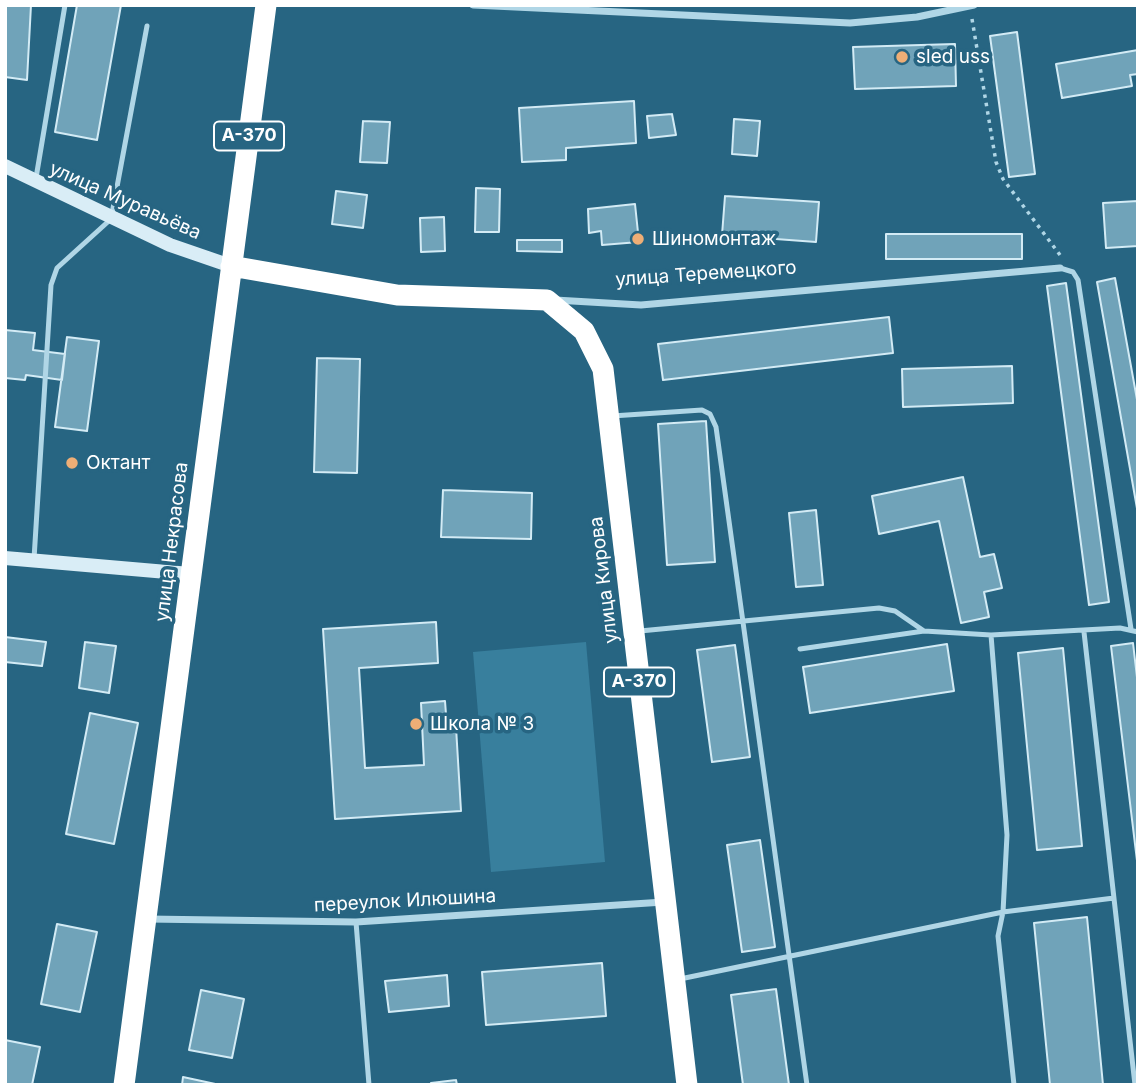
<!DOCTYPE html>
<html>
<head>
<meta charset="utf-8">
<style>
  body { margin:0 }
  #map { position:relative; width:1143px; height:1090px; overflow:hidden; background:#276582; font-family:Inter,sans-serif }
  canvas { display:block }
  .frame { position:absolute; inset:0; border:7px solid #fff; pointer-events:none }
</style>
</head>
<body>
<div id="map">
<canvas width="1143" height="1090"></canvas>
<div class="frame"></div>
</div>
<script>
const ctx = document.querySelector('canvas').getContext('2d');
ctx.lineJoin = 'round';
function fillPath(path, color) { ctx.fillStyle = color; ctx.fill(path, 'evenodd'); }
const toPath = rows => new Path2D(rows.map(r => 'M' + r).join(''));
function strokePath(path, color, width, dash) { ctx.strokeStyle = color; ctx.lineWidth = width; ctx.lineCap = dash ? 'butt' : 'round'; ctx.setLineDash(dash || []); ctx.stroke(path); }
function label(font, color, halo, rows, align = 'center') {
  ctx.font = font + ' Inter,sans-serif'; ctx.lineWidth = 7; ctx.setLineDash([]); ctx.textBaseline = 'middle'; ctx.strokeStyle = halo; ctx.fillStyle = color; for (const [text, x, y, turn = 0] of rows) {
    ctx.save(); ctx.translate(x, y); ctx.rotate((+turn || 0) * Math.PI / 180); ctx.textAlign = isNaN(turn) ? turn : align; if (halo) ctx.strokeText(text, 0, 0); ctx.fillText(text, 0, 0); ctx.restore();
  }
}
fillPath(toPath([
  [586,642,605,862,491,872,473,652]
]), '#387f9d');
const building = toPath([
  [5,5,31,5,27,80,5,77,5,5],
  [77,5,121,5,97,140,55,132,77,5],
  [1017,32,1035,174,1009,177,990,36,1017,32],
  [955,44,956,86,855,89,853,47,955,44],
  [1138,50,1138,74,1130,75,1132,86,1062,98,1056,64,1138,50],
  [634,101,636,143,566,148,566,160,522,162,519,108,634,101],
  [672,114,676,135,649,138,647,116,672,114],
  [734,119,760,121,757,156,732,154,734,119],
  [363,121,390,122,387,163,360,162,363,121],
  [476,188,500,189,499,232,475,232,476,188],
  [336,191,367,195,363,228,332,224,336,191],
  [725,196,819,202,816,242,722,235,725,196],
  [1138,201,1138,246,1106,248,1103,203,1138,201],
  [635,204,639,242,602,245,601,231,589,233,588,209,635,204],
  [444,217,445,251,421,252,420,218,444,217],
  [886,234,1022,234,1022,259,886,259,886,234],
  [517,240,562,240,562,252,517,251,517,240],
  [1115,278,1138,405,1138,514,1097,282,1115,278],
  [1066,283,1109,602,1089,605,1047,286,1066,283],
  [889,317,893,353,663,380,658,344,889,317],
  [5,330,35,333,33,350,65,354,62,380,26,375,25,380,5,378,5,330],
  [67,337,99,341,87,431,55,427,67,337],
  [317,358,360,359,357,473,314,472,317,358],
  [1012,366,1013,403,903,407,902,369,1012,366],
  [706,421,715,562,667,565,658,424,706,421],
  [963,477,980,557,994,554,1002,588,984,592,989,617,961,623,939,521,879,534,872,496,963,477],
  [443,490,532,493,531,539,441,537,443,490],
  [816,510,823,585,796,587,789,513,816,510],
  [436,622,438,663,359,668,365,768,424,765,421,703,445,701,447,728,456,727,461,811,335,819,323,629,436,622],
  [5,637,46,642,42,666,5,662,5,637],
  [85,642,116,646,109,693,79,688,85,642],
  [1133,643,1138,686,1138,869,1111,646,1133,643],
  [947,644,954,691,810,713,803,667,947,644],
  [735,645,750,757,712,762,697,650,735,645],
  [1063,648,1082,846,1037,850,1018,653,1063,648],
  [90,713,138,723,114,844,66,834,90,713],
  [760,840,775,947,742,952,727,845,760,840],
  [1087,917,1103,1085,1050,1085,1034,923,1087,917],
  [57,924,97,932,80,1012,41,1004,57,924],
  [602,963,606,1016,486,1025,482,972,602,963],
  [447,975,449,1006,389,1012,385,981,447,975],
  [776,989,789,1085,743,1085,731,995,776,989],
  [201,990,244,999,232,1058,189,1050,201,990],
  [5,1040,40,1047,32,1085,5,1085,5,1040],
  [183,1077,220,1085,182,1085,183,1077],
  [456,1080,457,1085,431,1085,431,1083,456,1080]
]);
fillPath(building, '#70a3b9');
strokePath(building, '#d3ebf5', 2);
strokePath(toPath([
  [972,19,996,162,1003,179,1060,255]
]), '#b0d6e6', 3.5, [3.5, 5]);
strokePath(toPath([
  [36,178,65,5],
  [1060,268,1073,272,1078,280,1131,629],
  [612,416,702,410,710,414,716,427,807,1085],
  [34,559,51,285,57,268,111,219,147,26],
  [640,631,879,608,895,611,924,631],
  [1084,632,1135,1085],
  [991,635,1007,835,1003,912,998,936,1014,1085],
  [800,649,924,631,991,635,1120,628,1138,632],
  [356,922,369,1085],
  [680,979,1003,912,1114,898]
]), '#b0d6e6', 5);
strokePath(toPath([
  [473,5,850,23,917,17,974,5],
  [555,300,641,305,1060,268],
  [148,919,356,922,664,902]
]), '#b0d6e6', 7);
strokePath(toPath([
  [5,166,170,245,231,266],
  [5,558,190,574]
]), '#d9edf6', 14);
strokePath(toPath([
  [231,266,397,295,547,300,584,331,603,369,687,1085],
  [124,1085,266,5]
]), '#fff', 21);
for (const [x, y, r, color] of [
  [902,57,7,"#eeae76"],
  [638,239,7,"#eeae76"],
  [72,463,7,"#eeae76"],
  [416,724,7,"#eeae76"]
]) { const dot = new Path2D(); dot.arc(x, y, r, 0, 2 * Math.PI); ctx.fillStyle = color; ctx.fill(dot); strokePath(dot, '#276582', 2.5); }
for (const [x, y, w] of [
  [249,136,70],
  [639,682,70]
]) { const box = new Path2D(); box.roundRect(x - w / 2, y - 14.5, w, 29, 5); ctx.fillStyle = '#276582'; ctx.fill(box); strokePath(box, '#fff', 2); }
label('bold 18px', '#fff', null, [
  ["А-370",249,136],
  ["А-370",639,682]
]);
label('19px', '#fff', '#276582', [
  ["sled uss",916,57],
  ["Шиномонтаж",652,239],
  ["Октант",86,463],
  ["Школа № 3",430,724]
], 'left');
label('19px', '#fff', '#276582', [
  ["улица Муравьёва",125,201,24],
  ["улица Теремецкого",706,274,-4],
  ["улица Некрасова",172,542,-83],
  ["улица Кирова",604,580,-97],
  ["переулок Илюшина",405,901,-3]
]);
</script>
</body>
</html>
